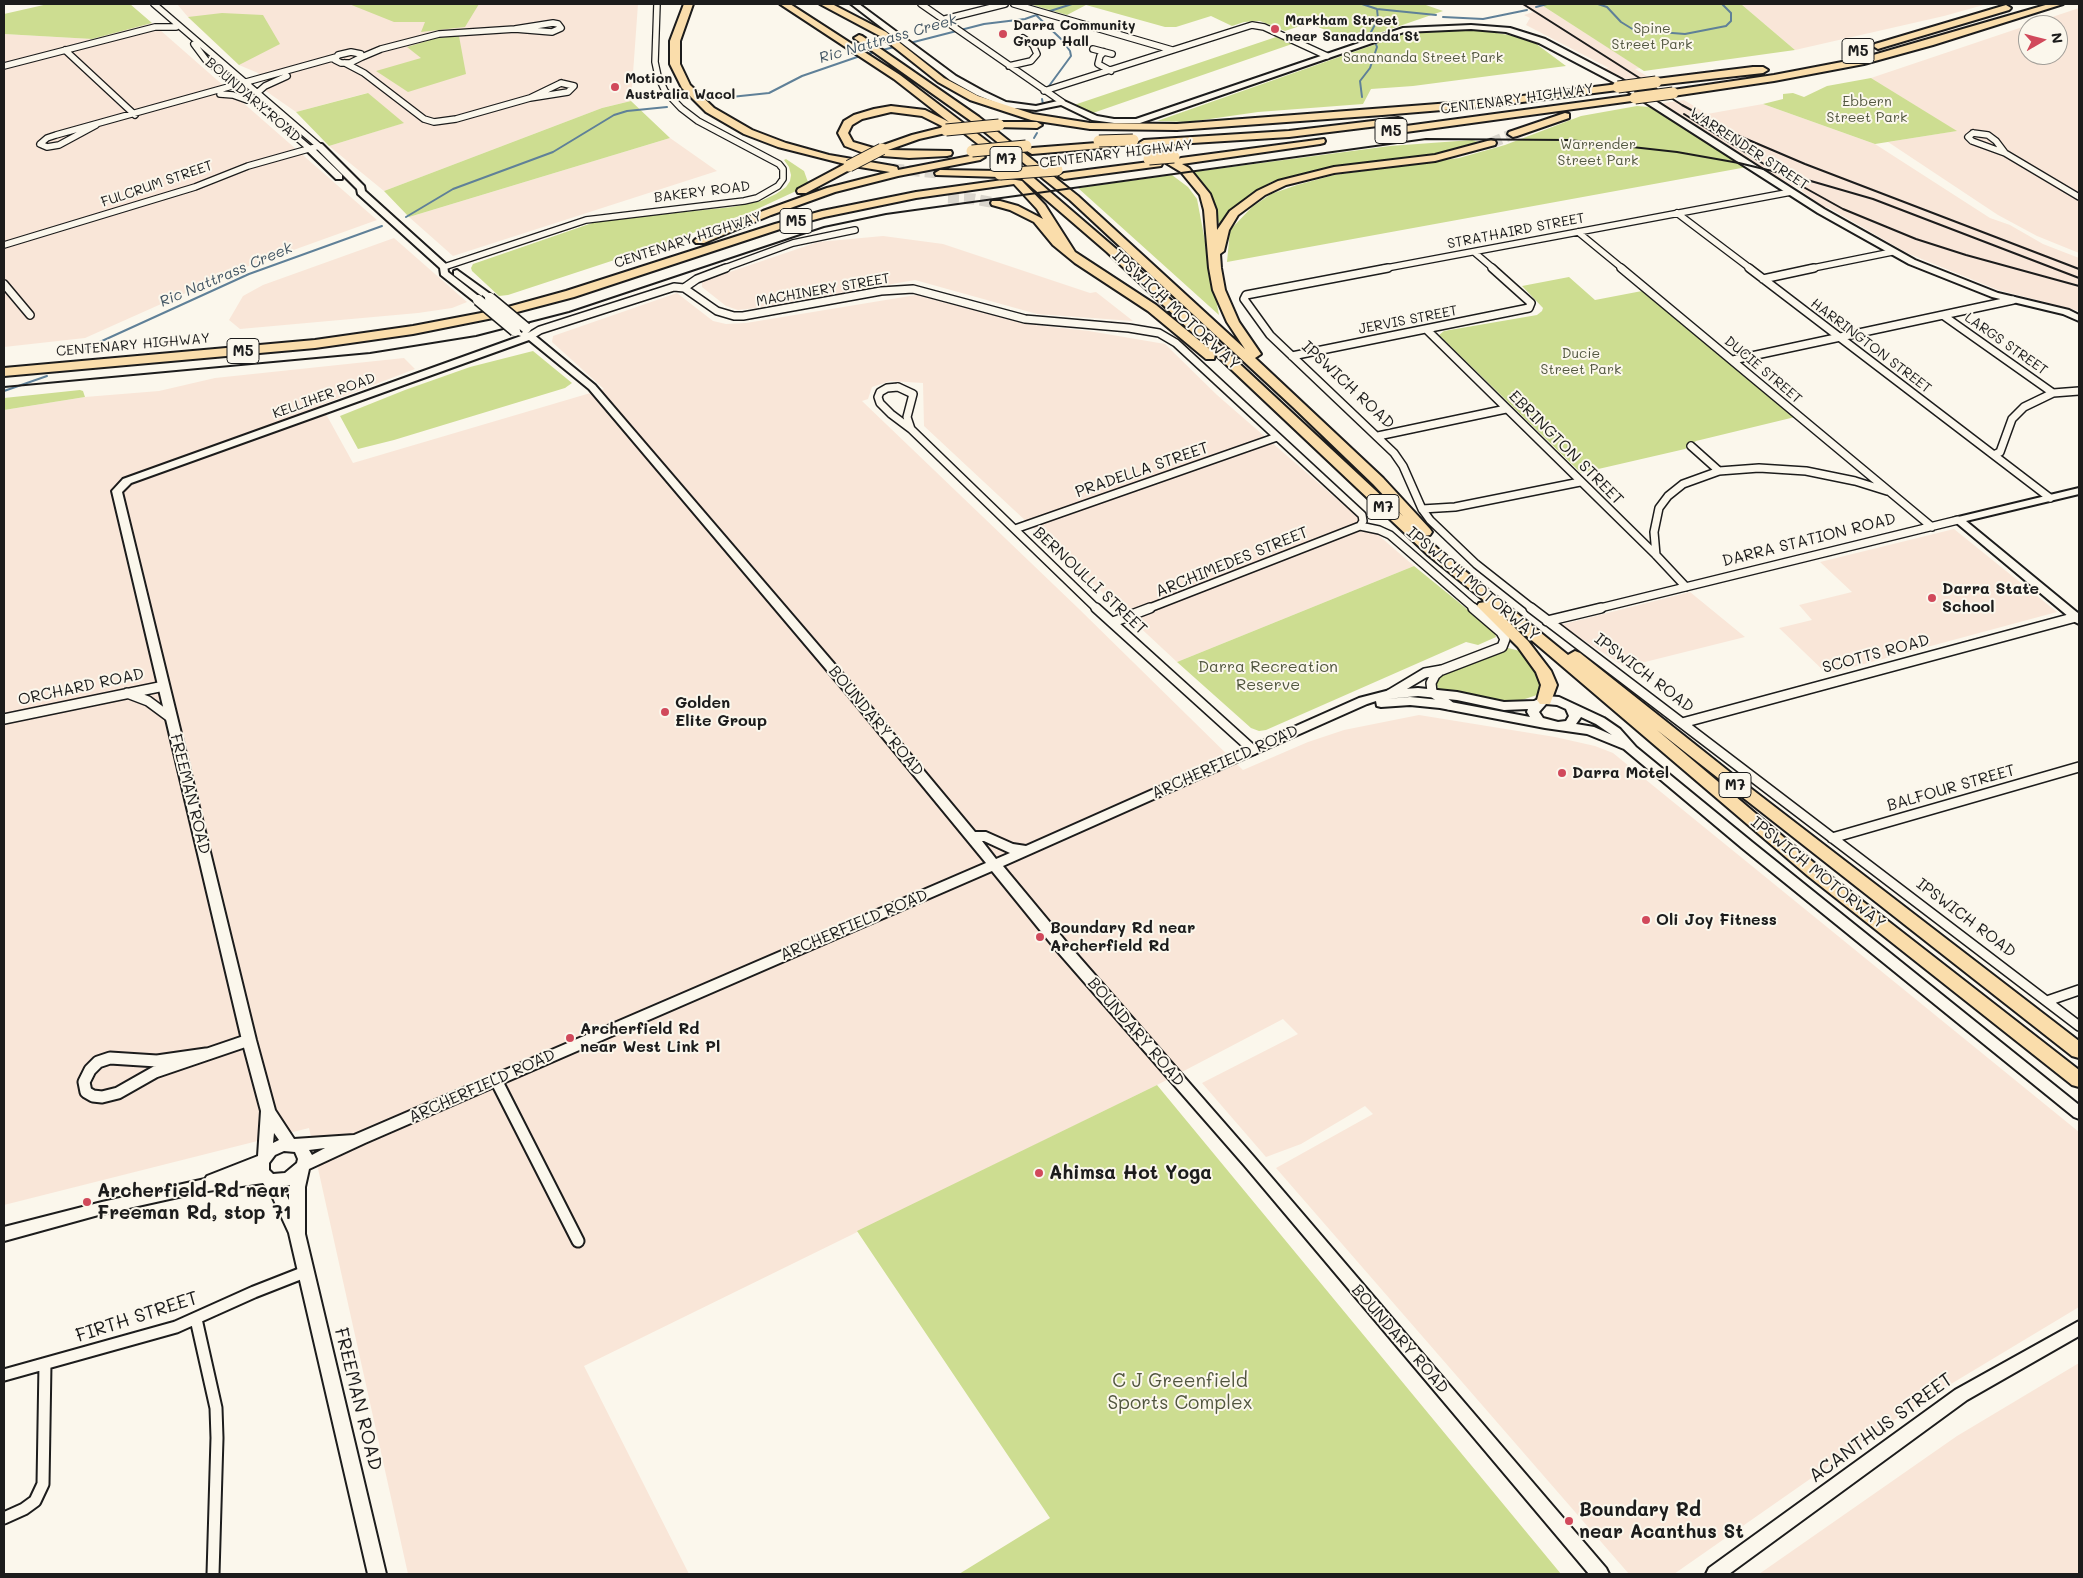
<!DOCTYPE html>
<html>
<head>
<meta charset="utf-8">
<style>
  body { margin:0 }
  #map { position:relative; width:2083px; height:1578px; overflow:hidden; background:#fbf7ec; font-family:Mali,sans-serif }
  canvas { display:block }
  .frame { position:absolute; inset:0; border:5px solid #1c1c1c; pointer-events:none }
  .north { position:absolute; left:2018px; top:15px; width:50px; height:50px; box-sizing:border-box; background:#fbf7ec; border:1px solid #a29f99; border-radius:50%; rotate:82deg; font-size:14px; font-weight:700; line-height:20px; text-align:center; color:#1c1c1c }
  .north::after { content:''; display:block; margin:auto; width:18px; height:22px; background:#d1495b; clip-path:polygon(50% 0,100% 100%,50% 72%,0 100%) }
</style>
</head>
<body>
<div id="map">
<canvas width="2083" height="1578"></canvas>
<div class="frame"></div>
<div class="north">N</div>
</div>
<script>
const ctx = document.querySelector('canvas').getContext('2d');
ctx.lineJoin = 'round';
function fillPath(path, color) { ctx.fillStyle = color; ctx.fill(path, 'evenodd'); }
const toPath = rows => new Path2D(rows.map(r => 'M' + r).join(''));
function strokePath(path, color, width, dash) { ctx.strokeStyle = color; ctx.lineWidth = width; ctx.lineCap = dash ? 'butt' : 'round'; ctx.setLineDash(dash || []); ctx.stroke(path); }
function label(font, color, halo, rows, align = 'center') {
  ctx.font = font + ' Mali,sans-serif'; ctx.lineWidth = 4; ctx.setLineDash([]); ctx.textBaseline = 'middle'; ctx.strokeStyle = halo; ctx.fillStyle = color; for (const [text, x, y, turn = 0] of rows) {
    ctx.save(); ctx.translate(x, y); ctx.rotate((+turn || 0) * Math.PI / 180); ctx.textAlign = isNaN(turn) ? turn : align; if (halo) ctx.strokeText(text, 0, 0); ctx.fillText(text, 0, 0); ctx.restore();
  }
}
fillPath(toPath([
  [177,4,638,4,631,101,602,108,384,191,329,146,403,123,367,93,296,112,263,89,268,85,258,73,239,65,188,17],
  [1520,4,1540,4,1640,68,1635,69,1652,79,1626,83,1601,68,1609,68,1526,25,1530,18,1524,15,1533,12],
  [1741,4,1987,4,1944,16,1795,50],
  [2079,8,2079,253,2037,236,1998,215,1888,142,1956,131,1871,78],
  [2028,25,2058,25,2058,55,2028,55],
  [152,23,377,220,235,271,85,338,4,347,4,34,92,39],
  [1684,100,1707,114,1763,104,1875,144,1990,218,2010,225,2043,244,2079,258,2079,311,1998,290,1907,253,1829,208,1823,207,1798,188,1780,180,1658,104],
  [670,138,717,171,453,256,409,217],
  [883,236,943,244,1090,293,1096,292,1133,321,1037,314,915,280,756,308,738,310,726,306,702,287,702,282,709,279,818,242],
  [394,238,467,302,452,308,418,313,240,329,229,320,243,296,263,285],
  [677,293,713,321,726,324,746,323,916,295,1026,324,1089,331,1165,344,1217,395,1414,566,1177,662,924,426,923,383,890,381,872,387,868,399,862,401,1078,608,1243,770,1308,742,1344,730,1419,715,1555,737,1595,746,1613,753,2079,1132,2079,1307,1916,1405,1674,1574,1629,1574,1276,1168,1373,1114,1365,1106,1301,1144,1266,1157,1202,1083,1298,1034,1283,1019,1157,1085,584,1366,689,1574,408,1574,309,1128,4,1205,4,410,85,397,159,391,215,378,404,358,415,369,321,405,353,463,604,389,552,342,553,336],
  [1954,529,2057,612,1827,674,1779,628,1812,620,1799,605,1852,592,1820,562],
  [1690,592,1745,637,1625,667,1560,625],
  [2079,1363,2079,1574,1759,1574,1957,1436]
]), '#f9e6d8');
fillPath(toPath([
  [48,4,130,4,152,23,92,39,4,34,4,14],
  [349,4,479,4,465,27,421,32,425,22,394,22],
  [1029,4,1423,4,1443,11,1353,42,1309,23,1285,31,1260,21,1244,22,1232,26,1211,16,1176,27,1165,27,1086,5,1067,15],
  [1540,4,1741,4,1795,50,1644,71],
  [222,13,263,15,280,44,239,65,188,17],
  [1420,31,1485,31,1514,36,1531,40,1566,66,1413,86,1371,89,1363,104,1258,112,1189,122,1157,121,1399,36],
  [459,36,466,74,408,92,376,71,421,58,407,47,437,38],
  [1276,37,1292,44,1090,114,1074,105],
  [1871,78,1957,131,1875,144,1763,104,1783,99,1783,94,1793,93,1804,97,1827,86],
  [368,93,404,123,329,146,296,112],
  [631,101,670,138,409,217,384,191,602,108],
  [1637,106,1649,107,1747,167,1227,262,1230,230,1252,207,1271,194,1297,185,1334,175,1459,158,1505,145,1581,116],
  [1472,140,1479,142,1456,150,1425,156,1331,168,1271,182,1246,199,1220,226,1209,194,1193,172,1390,146],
  [786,159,804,171,809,185,753,211,660,245,508,295,499,296,472,271,471,268,473,264,598,221,732,207,761,201,776,194,786,187,790,181,791,175,789,167,784,160],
  [1172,175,1188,187,1197,199,1219,315,1078,188],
  [1569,277,1595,300,1642,291,1795,417,1696,441,1685,449,1581,473,1439,335,1444,331,1537,315,1542,311,1543,308,1522,286],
  [533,351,572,383,565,388,394,440,358,449,340,416,405,390,470,367],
  [80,390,83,391,85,397,4,410,4,398],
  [1414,566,1494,631,1496,637,1478,645,1466,642,1266,730,1259,731,1251,728,1177,662],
  [1508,648,1520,651,1538,676,1542,688,1537,695,1519,701,1492,700,1438,689,1436,682,1440,674],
  [1157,1085,1561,1574,959,1574,1050,1518,857,1231]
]), '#cddd91');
strokePath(toPath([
  [1362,4,1377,9,1436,15],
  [1598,4,1607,7,1621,22,1634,30,1685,34,1726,26,1731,21,1731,13,1722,4],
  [1536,7,1547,4],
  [1047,12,1072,4],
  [1037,16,1061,39,1070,51,1071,56,1049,86],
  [1443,17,1483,19,1527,10],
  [1362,97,1360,81,1370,68,1377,47,1371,32,1378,19,1377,9],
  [712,99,769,93,802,76,863,55,984,24,1025,19,1042,13],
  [1042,99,1043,104],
  [1034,138,1037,133],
  [406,217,453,189,553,152,614,115,627,111,667,107],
  [80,351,249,274,382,226],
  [4,391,47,376]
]), '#5f8098', 2);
strokePath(toPath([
  [1491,143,1513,134],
  [893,169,940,173],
  [948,198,974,199,996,203]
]), '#dad6cd', 11, [11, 5]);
const streetFar3 = toPath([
  [154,4,319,146],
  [921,4,1062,102],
  [1014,4,1172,50],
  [945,19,1005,4],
  [553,23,558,24,561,28,552,32,515,29,553,23],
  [194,44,206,60,309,148],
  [1093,49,1112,54],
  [65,50,135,115],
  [351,52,361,54,362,57,350,63,341,63,335,60,338,55,351,52],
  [1104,52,1100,56,1098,64,1111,71],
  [362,57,381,49,439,34,515,29],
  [345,63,364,73,424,119,434,122,456,119,530,98],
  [4,66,155,27,176,27],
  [1009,66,1031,61,1037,54,1033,45,1023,38],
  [561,83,574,86,568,92,530,98,561,83],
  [1044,91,1252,25,1264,27,1327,56],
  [257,93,265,86,287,76],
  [220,94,233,95,247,100],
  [96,125,59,145,47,147,40,144,47,138,56,135,336,57],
  [1973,133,1988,135,1996,141,2005,153,1972,141,1968,137,1973,133],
  [2005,153,2079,197],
  [1677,213,1751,269],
  [1578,232,1623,269],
  [4,245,195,187,248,166,319,146],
  [1474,252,1494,269],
  [444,267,586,220,744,201,757,198,778,186,783,179,783,169,779,164,698,121,681,108,665,91,658,76,655,62,657,4],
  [722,269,793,243,855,230],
  [1381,269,1791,192],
  [1808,269,1892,252]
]);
const streetFar2 = toPath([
  [1388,268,1246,295,1244,299,1270,335,1394,453,1403,466,1422,509,1430,520,1476,564,1533,609],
  [1621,268,1932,527],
  [1749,268,2050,498],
  [1763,279,1814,268],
  [4,284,30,315],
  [684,288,697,279,726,268],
  [1944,316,2053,393],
  [1426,329,1656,555,1686,587],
  [530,336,540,330,674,287,684,288,717,311,734,316,743,316,881,291,913,289,1025,319,1129,328,1159,333,1176,343,1362,515,1363,521,1360,526],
  [1292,356,1529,308,1531,303,1492,268],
  [1733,360,2013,300],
  [898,387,913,394,907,417,911,429,891,414,880,403,878,397,880,392,887,388,898,387],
  [911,429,1097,609],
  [1378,436,1506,409],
  [1691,446,1719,471],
  [1994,455,2000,452,2012,419,2024,407,2053,393,2079,391],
  [1422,509,1455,507,1580,482],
  [1360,526,1379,530,1390,535,1475,609],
  [1015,529,1277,437],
  [1656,555,1654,532,1659,508,1668,496,1683,484,1719,471,1759,468,1806,471,1855,481,1887,491],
  [1147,609,1360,526],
  [1596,609,1958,520]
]);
const streetFar1 = toPath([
  [1096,608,1253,750],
  [1531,608,2079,1026],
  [1547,621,1601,608],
  [1113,622,1150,608],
  [1441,670,1435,675,1431,683,1432,692,1449,705],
  [127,693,148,701,171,718],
  [1390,694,1425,673,1442,670,1502,647,1505,639,1501,632,1473,608],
  [4,719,164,686],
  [1682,723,2076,617],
  [1832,838,2079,767],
  [2047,1001,2079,990]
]);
const street = toPath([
  [206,1054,157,1061,110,1058,98,1062,90,1070,84,1082,86,1092,93,1096,102,1097,118,1093,155,1072,249,1040],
  [496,1080,578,1241],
  [196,1319,216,1408,217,1438,213,1574],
  [4,1375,176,1327,254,1292,305,1272],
  [4,1518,24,1509,35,1501,43,1484,45,1364]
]);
const secondary = toPath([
  [851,4,859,4,956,76,983,91,1006,102,1036,106,1062,100,1097,116,1114,119,1136,119,1403,28,1471,25,1510,28,1545,39,1621,79,1824,209,1915,260,1998,293,2069,310,2079,315,2079,321,2063,314,1992,297,1909,264,1818,213,1615,83,1539,43,1506,32,1471,29,1404,32,1140,123,1114,123,1092,120,1061,105,1036,110,1015,108,1012,109,977,95,950,80,851,4],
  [316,144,322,144,364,186,365,191,447,265,448,272,481,298,481,302,475,302,441,275,440,268,358,194,357,189,316,148,316,144],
  [306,146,312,146,342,175,342,179,336,179,306,150,306,146],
  [457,270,493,296,493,300,487,300,454,275,454,271,457,270],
  [515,328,533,334,595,385,855,688,975,832,986,832,1013,844,1026,846,1359,698,1390,690,1418,688,1457,692,1504,702,1534,701,1545,696,1559,697,1604,718,1620,729,1636,747,1752,842,2079,1105,2079,1119,2074,1117,1742,848,1624,749,1587,734,1545,728,1440,708,1410,705,1381,707,1377,706,1376,701,1367,704,1003,866,1067,943,1254,1157,1606,1568,1609,1574,1589,1574,1244,1165,1057,951,992,871,365,1143,309,1169,305,1187,305,1234,386,1574,368,1574,289,1233,272,1196,263,1183,201,1192,102,1214,4,1241,4,1227,102,1202,205,1179,207,1176,258,1156,261,1111,242,1040,112,491,123,479,521,336,512,333,510,331,515,328],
  [529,340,589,389,847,694,986,863,354,1135,294,1139,275,1110,256,1040,122,492,131,483,529,340],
  [1418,696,1457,700,1504,710,1528,709,1527,712,1530,717,1440,700,1410,697,1386,699,1418,696],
  [1546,704,1557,705,1566,709,1569,716,1566,721,1558,722,1543,718,1539,712,1546,704],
  [1581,717,1596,724,1612,735,1594,727,1576,724,1581,717],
  [982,841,984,841,1010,853,996,859,982,841],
  [274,1133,279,1140,273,1143,274,1133],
  [325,1148,312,1155,309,1150,325,1148],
  [284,1151,295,1152,298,1159,297,1163,285,1173,273,1174,269,1170,269,1163,275,1155,284,1151],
  [290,1185,289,1187,289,1200,282,1186,290,1185],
  [2079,488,2079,494,1966,521,2079,614,2079,624,2075,622,1953,520,1954,518,2079,488],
  [2079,1321,2079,1336,1967,1400,1729,1574,1706,1574,1709,1568,1955,1390,2079,1321]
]);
const highway = toPath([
  [684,4,693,4,680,41,680,64,690,85,714,108,752,130,786,143,829,155,893,166,897,167,898,170,980,154,985,157,980,160,898,176,835,192,771,215,704,243,696,243,694,241,696,239,763,211,827,188,890,172,854,166,853,168,806,193,798,193,797,191,798,189,845,164,778,147,744,134,706,112,682,88,670,64,670,41,684,4],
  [780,4,790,4,900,75,1021,167,1115,248,1403,516,1373,484,1293,407,1070,200,971,121,854,38,859,35,862,36,979,117,1078,196,1245,349,1227,322,1213,290,1209,268,1204,210,1200,195,1181,172,1151,154,1150,152,1151,150,1159,150,1176,160,1181,158,1324,139,1325,141,1324,143,1320,144,1182,164,1189,168,1210,194,1216,210,1217,230,1230,211,1257,191,1278,181,1334,167,1435,155,1491,140,1495,141,1496,143,1495,145,1435,161,1334,173,1286,185,1265,195,1238,215,1229,230,1224,251,1220,254,1221,268,1225,290,1239,322,1261,354,1255,358,1383,478,1430,529,1432,532,1430,535,1424,536,1438,549,1568,655,1575,651,1580,653,1736,777,2079,1041,2079,1058,2072,1056,1657,730,1820,868,2079,1070,2079,1087,2072,1085,1808,876,1501,614,1528,641,1551,671,1557,685,1550,704,1540,704,1537,700,1541,685,1536,672,1518,647,1477,606,1479,603,1486,602,1428,555,1215,354,1214,359,1206,359,1148,311,1075,263,1053,245,1034,222,1010,210,992,205,991,203,992,201,1000,201,1018,206,1043,219,1037,209,1014,184,916,198,824,217,783,228,574,297,498,317,413,334,315,348,4,376,4,368,315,340,413,326,497,310,566,291,775,224,822,211,916,192,1010,179,1022,181,1045,205,1075,252,1156,305,1212,351,1107,252,1013,171,951,123,950,132,919,139,888,150,951,151,952,153,951,155,947,156,909,158,869,155,845,146,838,133,844,121,854,115,874,109,891,106,925,110,949,122,894,79,780,4],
  [891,112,922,116,944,127,912,135,878,147,877,149,853,142,848,133,852,125,862,119,891,112],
  [820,4,832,4,886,32,944,78,978,96,1033,114,1090,123,1177,124,1490,100,1618,84,1623,87,1618,90,1490,106,1382,115,1177,130,1090,129,1031,120,970,100,938,82,880,36,820,4],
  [2049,4,2063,4,1933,45,1864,64,1774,81,1673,96,1668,93,1673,90,1774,75,1863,58,2049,4],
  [2006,5,2011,8,2009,10,1881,48,1878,49,1873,46,1875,44,2006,5],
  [1753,67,1763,67,1768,70,1763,73,1656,85,1651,82,1656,79,1753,67],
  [1635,95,1640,98,1639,100,1384,135,1379,132,1384,129,1635,95],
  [1565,113,1569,114,1569,118,1517,136,1513,137,1508,134,1509,132,1565,113],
  [1398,118,1402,119,1403,121,1402,123,1289,137,1144,146,1139,143,1144,140,1289,131,1398,118],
  [999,122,1037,122,1042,125,1037,128,995,127,994,125,999,122],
  [1110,142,1115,145,1114,147,1032,154,1027,151,1032,148,1110,142],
  [1157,161,1161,162,1162,164,1161,166,1064,179,1059,176,1064,173,1157,161],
  [940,170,1000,171,1005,174,1000,177,936,175,935,173,940,170]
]);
strokePath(streetFar3, '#1c1c1c', 8);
strokePath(streetFar2, '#1c1c1c', 10);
strokePath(streetFar1, '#1c1c1c', 12);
strokePath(street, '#1c1c1c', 15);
strokePath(secondary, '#1c1c1c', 4);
strokePath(highway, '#1c1c1c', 4);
strokePath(streetFar3, '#fbf7ec', 5.5);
strokePath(streetFar2, '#fbf7ec', 7);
strokePath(streetFar1, '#fbf7ec', 9);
strokePath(street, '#fbf7ec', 11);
fillPath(secondary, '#fbf7ec');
fillPath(highway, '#faddab');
strokePath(toPath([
  [1523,4,1682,105,1737,135,1805,164,2079,269],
  [1684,114,1767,166],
  [1789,179,1843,209,1916,239,1966,255,2079,286],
  [4,387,370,353,476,336,569,312,824,227,886,214,1426,139,1569,140,1677,152,1739,163,1797,177,1873,199,2079,278]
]), '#1c1c1c', 2);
const secondaryBridge = toPath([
  [490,298,526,328],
  [478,300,515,331]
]);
const highwayBridge = toPath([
  [1618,87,1656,82],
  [1635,98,1673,93],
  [946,130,999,125],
  [1099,141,1133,140],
  [972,151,1026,146],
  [1149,159,1174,157],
  [849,166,882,149],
  [1000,174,1057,170]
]);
strokePath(secondaryBridge, '#1c1c1c', 13, []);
strokePath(highwayBridge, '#1c1c1c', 13, []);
strokePath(secondaryBridge, '#fbf7ec', 10);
strokePath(highwayBridge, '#faddab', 11);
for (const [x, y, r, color] of [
  [1275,29,5,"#d1495b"],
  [1003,34,5,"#d1495b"],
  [615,87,5,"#d1495b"],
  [1932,598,5,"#d1495b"],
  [665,712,5,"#d1495b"],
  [1562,773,5,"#d1495b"],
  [1646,920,5,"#d1495b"],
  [1040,937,5,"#d1495b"],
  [570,1038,5,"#d1495b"],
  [1039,1173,5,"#d1495b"],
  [87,1202,5,"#d1495b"],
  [1569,1521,5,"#d1495b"]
]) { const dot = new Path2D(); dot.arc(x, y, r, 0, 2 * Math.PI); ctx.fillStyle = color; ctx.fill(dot); strokePath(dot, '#fbf7ec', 2); }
label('bold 14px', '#1c1c1c', '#fbf7ec', [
  ["Markham Street",1285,21],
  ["near Sanadanda St",1285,37],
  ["Darra Community",1013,26],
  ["Group Hall",1013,42],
  ["Motion",625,79],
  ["Australia Wacol",625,95]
], 'left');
label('14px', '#51563f', '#fbf7ec', [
  ["Spine",1652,29],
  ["Street Park",1652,45],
  ["Sanananda Street Park",1423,58],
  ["Ebbern",1867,102],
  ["Street Park",1867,118],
  ["Warrender",1598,145],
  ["Street Park",1598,161],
  ["Ducie",1581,354],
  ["Street Park",1581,370]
]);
label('14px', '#1c1c1c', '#fbf7ec', [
  ["CENTENARY HIGHWAY",1517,99,-8],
  ["BOUNDARY ROAD",253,100,41],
  ["WARRENDER STREET",1749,149,33],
  ["CENTENARY HIGHWAY",1116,154,-7],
  ["FULCRUM STREET",157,184,-19],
  ["BAKERY ROAD",702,192,-7],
  ["STRATHAIRD STREET",1516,231,-11],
  ["CENTENARY HIGHWAY",688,240,-18],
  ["MACHINERY STREET",823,290,-10],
  ["JERVIS STREET",1408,320,-11],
  ["LARGS STREET",2006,344,35],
  ["CENTENARY HIGHWAY",133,345,-5],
  ["HARRINGTON STREET",1871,346,37],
  ["DUCIE STREET",1763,370,40],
  ["KELLIHER ROAD",324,396,-20]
]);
label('italic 15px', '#435664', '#fbf7ec', [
  ["Ric Nattrass Creek",888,39,-16],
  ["Ric Nattrass Creek",226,275,-23]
]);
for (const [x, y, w] of [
  [1858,51,32],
  [1391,131,32],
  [1006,159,32],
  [796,221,32],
  [243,351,32],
  [1383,507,32],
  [1735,785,32]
]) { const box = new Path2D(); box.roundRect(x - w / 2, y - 12.5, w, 25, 4); ctx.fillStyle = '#fbf7ec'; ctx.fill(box); strokePath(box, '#1c1c1c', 1); }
label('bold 15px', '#1c1c1c', null, [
  ["M5",1858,51],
  ["M5",1391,131],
  ["M7",1006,159],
  ["M5",796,221],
  ["M5",243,351],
  ["M7",1383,507],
  ["M7",1735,785]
]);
label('16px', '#1c1c1c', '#fbf7ec', [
  ["IPSWICH MOTORWAY",1176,310,43],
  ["IPSWICH ROAD",1348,385,43],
  ["EBRINGTON STREET",1566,448,45],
  ["PRADELLA STREET",1142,470,-19],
  ["DARRA STATION ROAD",1809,540,-14],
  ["ARCHIMEDES STREET",1232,562,-22],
  ["BERNOULLI STREET",1090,581,43],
  ["IPSWICH MOTORWAY",1473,584,40],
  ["SCOTTS ROAD",1876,654,-15],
  ["IPSWICH ROAD",1644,673,37],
  ["ORCHARD ROAD",81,687,-12],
  ["BOUNDARY ROAD",876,721,50],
  ["ARCHERFIELD ROAD",1225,762,-24],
  ["BALFOUR STREET",1951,788,-16],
  ["FREEMAN ROAD",190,794,76],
  ["IPSWICH MOTORWAY",1818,873,39],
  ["IPSWICH ROAD",1966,918,37],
  ["ARCHERFIELD ROAD",854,925,-23],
  ["BOUNDARY ROAD",1136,1032,49],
  ["ARCHERFIELD ROAD",482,1086,-24],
  ["BOUNDARY ROAD",1400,1339,49]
]);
label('bold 16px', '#1c1c1c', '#fbf7ec', [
  ["Darra State",1942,589],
  ["School",1942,607],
  ["Golden",675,703],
  ["Elite Group",675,721],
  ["Darra Motel",1572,773],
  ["Oli Joy Fitness",1656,920],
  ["Boundary Rd near",1050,928],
  ["Archerfield Rd",1050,946],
  ["Archerfield Rd",580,1029],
  ["near West Link Pl",580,1047]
], 'left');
label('16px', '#51563f', '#fbf7ec', [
  ["Darra Recreation",1268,667],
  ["Reserve",1268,685]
]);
label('bold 19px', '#1c1c1c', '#fbf7ec', [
  ["Ahimsa Hot Yoga",1049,1173],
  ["Archerfield Rd near",97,1191],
  ["Freeman Rd, stop 71",97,1213],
  ["Boundary Rd",1579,1510],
  ["near Acanthus St",1579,1532]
], 'left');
label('19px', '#1c1c1c', '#fbf7ec', [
  ["FIRTH STREET",137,1317,-18],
  ["FREEMAN ROAD",358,1399,76],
  ["ACANTHUS STREET",1881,1428,-36]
]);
label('19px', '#51563f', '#fbf7ec', [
  ["C J Greenfield",1180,1381],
  ["Sports Complex",1180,1403]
]);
</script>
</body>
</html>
